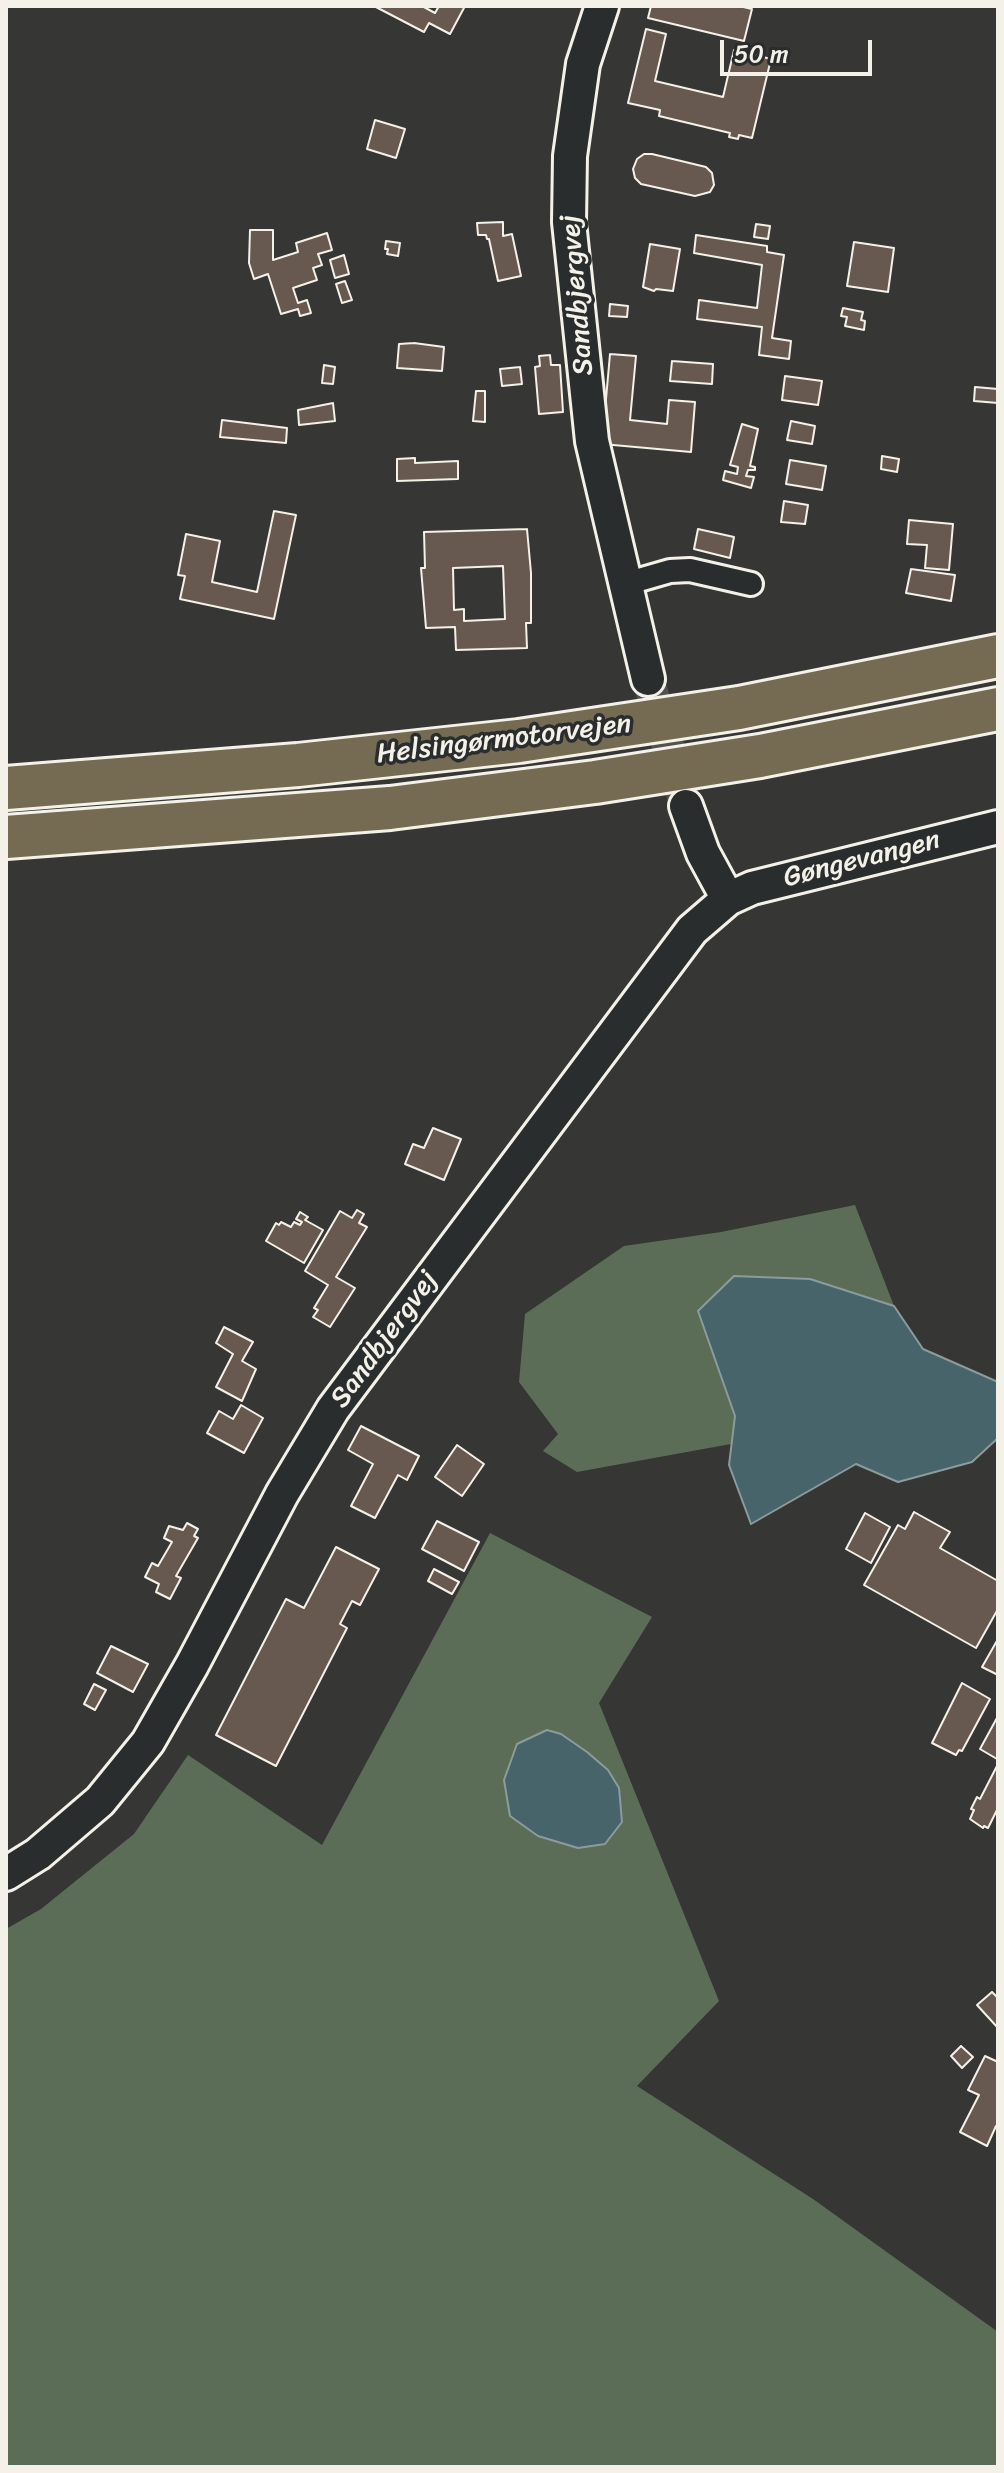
<!DOCTYPE html>
<html>
<head>
<meta charset="utf-8">
<style>
  body { margin:0 }
  #map { position:relative; width:1004px; height:2473px; overflow:hidden; background:#363635; font-family:Sriracha,sans-serif }
  canvas { display:block }
  .frame { position:absolute; inset:0; border:8px solid #f4f1e8; pointer-events:none }
  .scale { position:absolute; left:720px; top:40px; width:152px; height:36px; box-sizing:border-box; border:4px solid #f4f1e8; border-top:0; padding-left:10px; font-size:24px; line-height:28px; white-space:nowrap; color:#f4f1e8; -webkit-text-stroke:6px #2a2d2e; paint-order:stroke }
</style>
</head>
<body>
<div id="map">
<canvas width="1004" height="2473"></canvas>
<div class="frame"></div>
<div class="scale">50 m</div>
</div>
<script>
const ctx = document.querySelector('canvas').getContext('2d');
ctx.lineJoin = 'round';
function fillPath(path, color) { ctx.fillStyle = color; ctx.fill(path, 'evenodd'); }
const toPath = rows => new Path2D(rows.map(r => 'M' + r).join(''));
function strokePath(path, color, width, dash) { ctx.strokeStyle = color; ctx.lineWidth = width; ctx.lineCap = dash ? 'butt' : 'round'; ctx.setLineDash(dash || []); ctx.stroke(path); }
function label(font, color, halo, rows, align = 'center') {
  ctx.font = font + ' Sriracha,sans-serif'; ctx.lineWidth = 7; ctx.setLineDash([]); ctx.textBaseline = 'middle'; ctx.strokeStyle = halo; ctx.fillStyle = color; for (const [text, x, y, turn = 0] of rows) {
    ctx.save(); ctx.translate(x, y); ctx.rotate((+turn || 0) * Math.PI / 180); ctx.textAlign = isNaN(turn) ? turn : align; if (halo) ctx.strokeText(text, 0, 0); ctx.fillText(text, 0, 0); ctx.restore();
  }
}
fillPath(toPath([
  [855,1205,894,1306,810,1279,699,1311,735,1416,731,1444,577,1472,543,1451,558,1434,519,1382,525,1314,624,1246,721,1232],
  [490,1533,652,1617,599,1703,719,2001,637,2086,813,2199,998,2332,998,2467,6,2467,6,1929,41,1909,134,1834,188,1755,322,1845]
]), '#5b6d57');
const water = toPath([
  [734,1276,810,1279,894,1306,923,1349,998,1382,998,1438,972,1462,898,1482,856,1464,751,1524,729,1465,735,1416,698,1311,734,1276],
  [547,1730,561,1734,587,1752,608,1770,619,1788,622,1822,605,1844,578,1848,538,1836,510,1816,504,1780,517,1744,547,1730]
]);
fillPath(water, '#46646a');
strokePath(water, '#8c9c9c', 2);
const building = toPath([
  [374,6,422,6,435,13,439,6,465,6,450,34,429,23,424,32,374,6],
  [651,6,739,6,752,9,744,41,648,18,651,6],
  [646,29,666,34,655,81,723,97,734,50,771,59,752,138,739,135,738,139,729,137,730,133,659,116,660,110,628,103,646,29],
  [375,120,405,129,396,158,367,149,375,120],
  [644,154,652,154,706,167,712,173,714,185,710,192,695,196,641,184,635,178,633,169,637,159,644,154],
  [503,222,503,236,512,234,521,276,498,281,489,239,487,239,486,235,478,235,477,223,503,222],
  [756,224,770,226,768,239,754,237,756,224],
  [250,230,273,230,273,260,298,252,296,243,327,233,332,250,318,254,322,265,313,268,317,280,293,288,298,303,307,300,311,313,300,316,298,309,281,314,268,274,254,279,249,263,250,230],
  [696,235,767,246,767,252,784,255,772,338,791,341,789,359,759,355,762,327,697,319,699,300,757,308,762,265,694,253,696,235],
  [386,241,400,243,398,256,387,254,388,249,385,249,386,241],
  [854,242,894,248,888,292,847,286,854,242],
  [650,244,680,249,673,291,656,289,654,291,643,287,650,244],
  [344,255,349,274,335,278,330,260,344,255],
  [345,281,352,300,342,303,336,284,345,281],
  [610,304,628,306,627,317,609,316,610,304],
  [843,308,863,312,861,320,865,321,864,330,845,326,847,317,841,316,843,308],
  [414,343,444,347,442,371,397,368,399,344,414,343],
  [610,354,636,356,630,420,667,424,669,400,695,402,691,452,602,444,610,354],
  [550,355,551,365,560,365,563,412,539,414,535,367,540,366,539,356,550,355],
  [672,361,713,364,712,384,670,381,672,361],
  [324,365,335,367,333,384,322,383,324,365],
  [520,367,522,384,502,386,500,369,520,367],
  [785,376,822,381,818,405,782,400,785,376],
  [975,387,998,389,998,403,974,401,975,387],
  [476,391,485,391,485,422,473,421,476,391],
  [333,403,335,421,299,425,298,410,333,403],
  [222,420,287,428,286,443,220,437,222,420],
  [791,421,815,426,812,444,787,440,791,421],
  [742,424,758,429,750,466,755,467,755,470,748,470,746,476,754,477,751,488,723,480,725,471,737,474,738,467,730,465,742,424],
  [882,456,899,459,897,472,881,469,882,456],
  [415,458,415,463,458,461,458,479,397,481,397,459,415,458],
  [790,460,826,466,822,490,786,484,790,460],
  [784,501,808,505,805,524,781,522,784,501],
  [274,511,296,515,274,619,180,599,185,576,178,575,186,534,220,541,212,582,257,592,274,511],
  [909,520,953,524,949,570,925,568,927,545,907,544,909,520],
  [527,529,531,573,531,623,526,623,527,648,456,650,455,627,426,628,421,568,425,568,424,532,527,529],
  [503,566,505,619,464,621,464,609,454,610,453,568,503,566],
  [698,529,734,537,730,558,694,549,698,529],
  [911,569,955,575,951,601,906,593,911,569],
  [433,1128,461,1139,444,1180,405,1164,413,1144,424,1148,433,1128],
  [357,1210,364,1214,359,1223,367,1227,336,1277,355,1288,330,1327,313,1317,318,1310,314,1308,328,1285,305,1271,340,1211,352,1218,357,1210],
  [300,1212,308,1217,305,1220,323,1230,304,1263,266,1241,276,1223,279,1225,281,1222,291,1227,294,1222,300,1225,302,1222,296,1219,300,1212],
  [224,1327,253,1342,242,1361,256,1369,242,1401,216,1387,233,1354,216,1343,224,1327],
  [241,1405,263,1418,244,1453,207,1433,219,1411,233,1419,241,1405],
  [361,1426,419,1456,407,1480,398,1475,375,1518,351,1506,373,1464,348,1450,361,1426],
  [457,1445,484,1464,462,1496,435,1477,457,1445],
  [914,1512,950,1532,940,1548,998,1581,998,1609,976,1648,864,1585,898,1525,905,1529,914,1512],
  [865,1513,890,1527,871,1563,846,1549,865,1513],
  [437,1521,479,1542,464,1571,422,1549,437,1521],
  [187,1523,198,1529,194,1536,198,1538,176,1576,181,1578,170,1599,156,1592,159,1584,145,1577,152,1563,158,1566,172,1542,164,1538,169,1526,183,1530,187,1523],
  [336,1547,379,1569,360,1605,352,1601,340,1624,347,1628,276,1766,216,1735,286,1599,304,1608,336,1547],
  [434,1569,459,1582,452,1594,428,1581,434,1569],
  [998,1639,998,1675,982,1667,998,1639],
  [111,1646,148,1664,133,1692,97,1673,111,1646],
  [962,1683,990,1699,962,1751,959,1750,956,1755,932,1743,962,1683],
  [94,1684,106,1690,95,1710,84,1704,94,1684],
  [998,1716,998,1757,997,1759,980,1749,998,1716],
  [998,1764,998,1808,988,1828,984,1826,983,1828,970,1819,974,1810,971,1809,977,1797,980,1799,998,1764],
  [992,1992,998,1998,998,2028,977,2005,992,1992],
  [961,2046,973,2057,962,2068,951,2056,961,2046],
  [985,2056,998,2062,998,2127,996,2126,987,2146,960,2132,979,2095,968,2090,985,2056]
]);
fillPath(building, '#67594f');
strokePath(building, '#f4f1e8', 2);
strokePath(toPath([
  [648,679,686,806]
]), '#525250', 32, [32, 16]);
const street = toPath([
  [625,584,670,571,690,570,751,584]
]);
const secondary = toPath([
  [602,6,583,64,570,156,569,222,592,441,648,679],
  [686,806,703,853,728,899],
  [6,1874,38,1854,100,1801,148,1742,192,1665,282,1494,333,1409,692,930,728,899,752,888,998,827]
]);
const highway = toPath([
  [6,788,298,765,519,741,739,708,998,656],
  [6,837,390,808,595,782,760,756,998,709]
]);
strokePath(street, '#f4f1e8', 28);
strokePath(secondary, '#f4f1e8', 38);
strokePath(highway, '#f4f1e8', 48);
strokePath(street, '#2a2d2e', 22);
strokePath(secondary, '#2a2d2e', 32);
strokePath(highway, '#746b52', 42);
label('28px', '#f4f1e8', '#2a2d2e', [
  ["Sandbjergvej",578,295,-95],
  ["Helsingørmotorvejen",504,740,-7],
  ["Gøngevangen",862,860,-14],
  ["Sandbjergvej",385,1340,-54]
]);
</script>
</body>
</html>
